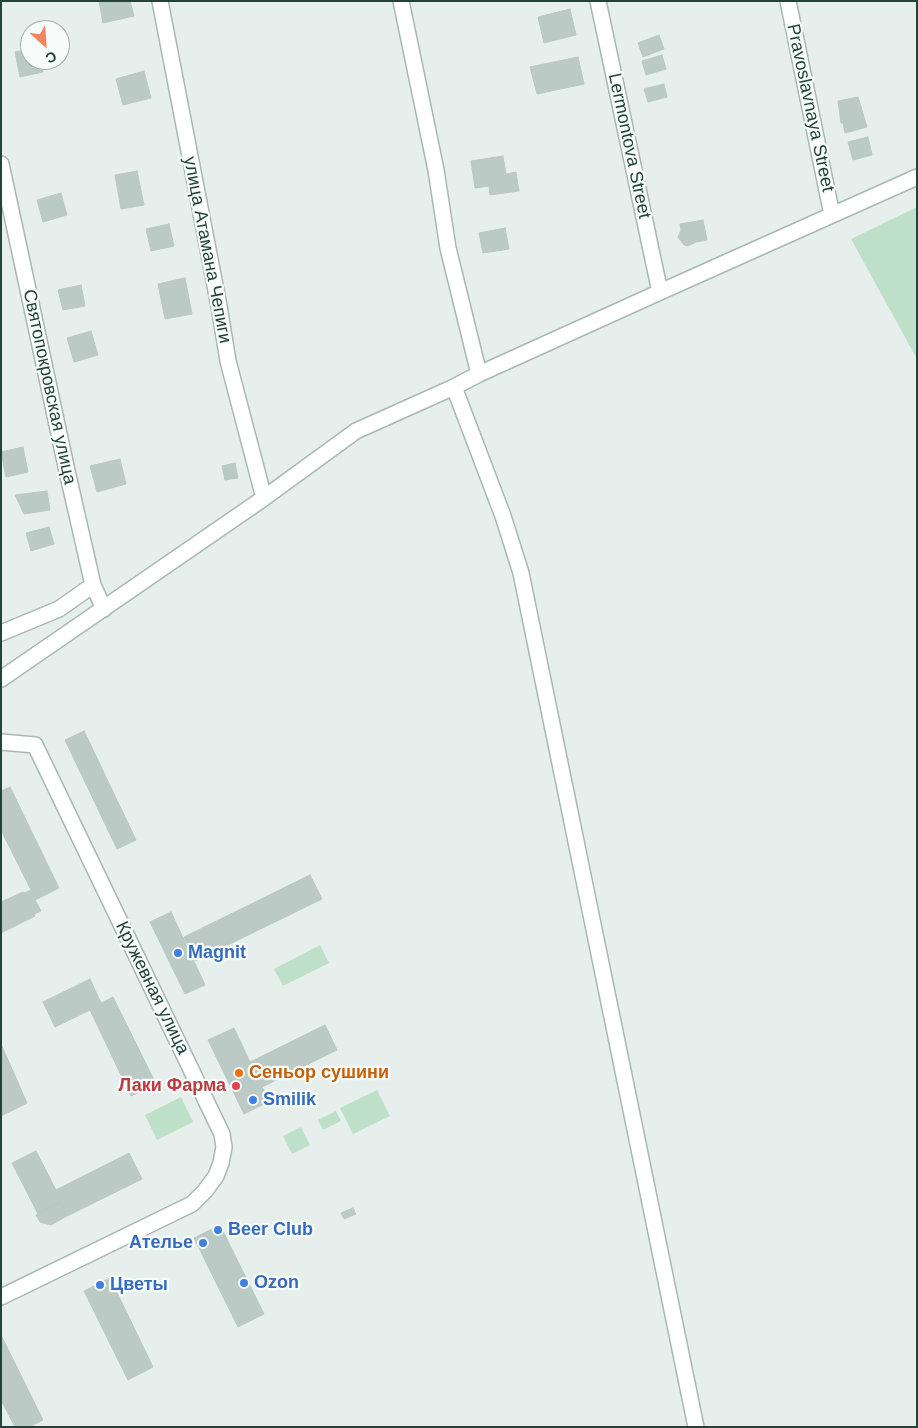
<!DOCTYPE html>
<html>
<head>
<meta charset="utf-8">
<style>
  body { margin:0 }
  #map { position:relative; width:918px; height:1428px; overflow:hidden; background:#e6efeb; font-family:Arial,sans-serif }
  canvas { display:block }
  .frame { position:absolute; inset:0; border:2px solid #24423a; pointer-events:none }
  .north { position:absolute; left:20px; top:20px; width:50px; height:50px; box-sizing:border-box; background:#f7fbf9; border:1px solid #a3b1ad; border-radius:50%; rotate:154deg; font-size:14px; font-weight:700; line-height:20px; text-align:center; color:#24423a }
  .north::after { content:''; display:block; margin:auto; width:18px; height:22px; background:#f4845f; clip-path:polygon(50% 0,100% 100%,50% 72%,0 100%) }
</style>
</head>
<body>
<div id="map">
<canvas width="918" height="1428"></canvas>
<div class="frame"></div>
<div class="north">С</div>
</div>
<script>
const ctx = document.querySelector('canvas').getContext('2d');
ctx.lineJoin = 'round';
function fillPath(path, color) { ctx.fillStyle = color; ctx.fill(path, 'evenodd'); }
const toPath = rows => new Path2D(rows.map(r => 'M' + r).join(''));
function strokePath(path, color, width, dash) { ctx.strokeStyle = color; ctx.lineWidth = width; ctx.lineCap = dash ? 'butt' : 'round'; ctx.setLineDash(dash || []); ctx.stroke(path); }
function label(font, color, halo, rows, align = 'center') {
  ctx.font = font + ' Arial,sans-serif'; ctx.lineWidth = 4.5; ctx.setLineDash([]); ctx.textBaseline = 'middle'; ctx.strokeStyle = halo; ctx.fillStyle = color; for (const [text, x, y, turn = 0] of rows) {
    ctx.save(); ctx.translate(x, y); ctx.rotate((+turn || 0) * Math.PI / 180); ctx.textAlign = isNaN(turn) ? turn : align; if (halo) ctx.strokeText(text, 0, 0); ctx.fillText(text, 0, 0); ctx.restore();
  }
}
fillPath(toPath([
  [917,207,917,359,851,239],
  [320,945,329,963,283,986,274,969],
  [377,1090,390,1116,353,1134,340,1108],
  [181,1097,193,1122,157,1140,145,1115],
  [336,1111,341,1121,323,1130,318,1120],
  [301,1127,310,1145,292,1154,283,1136]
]), '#bfe0c8');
const building = toPath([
  [99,1,130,1,134,16,103,23,99,1],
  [570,9,576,35,544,43,538,17,570,9],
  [659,35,664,49,643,57,638,43,659,35],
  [30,49,30,60,40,60,43,72,20,77,15,52,30,49],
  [662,55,666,69,646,75,642,61,662,55],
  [578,57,584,84,537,94,530,67,578,57],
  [144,71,151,98,123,105,116,79,144,71],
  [664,84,667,97,648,102,644,89,664,84],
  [858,97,867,127,845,133,843,123,841,123,838,101,858,97],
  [868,137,872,155,853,160,848,142,868,137],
  [503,156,506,174,516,172,519,191,490,195,489,186,475,188,471,161,503,156],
  [137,171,144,205,121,209,115,175,137,171],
  [61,193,67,215,43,222,37,200,61,193],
  [703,220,707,240,696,242,688,246,684,245,678,237,681,230,680,224,703,220],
  [169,224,174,246,151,251,146,229,169,224],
  [505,228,509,249,483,253,479,233,505,228],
  [185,278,192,314,165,319,158,284,185,278],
  [81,285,85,306,63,310,58,290,81,285],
  [91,331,98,355,74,362,67,338,91,331],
  [23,447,28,472,6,477,1,452,23,447],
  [120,459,126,484,97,492,90,466,120,459],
  [235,463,238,478,225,480,222,466,235,463],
  [47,491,50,510,24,514,15,495,47,491],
  [49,527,54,544,31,551,26,533,49,527],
  [84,731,136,840,117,849,65,740,84,731],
  [10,787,59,888,35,900,41,911,34,914,35,916,1,933,1,902,23,892,24,893,31,890,1,830,1,791,10,787],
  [310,875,322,899,195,961,184,937,310,875],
  [171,912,205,985,185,994,150,922,171,912],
  [90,979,101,1003,113,997,156,1084,131,1096,90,1010,55,1027,43,1002,90,979],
  [325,1025,337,1050,262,1087,270,1101,244,1114,208,1040,234,1028,250,1062,325,1025],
  [1,1044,27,1103,1,1116,1,1044],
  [36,1151,56,1190,129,1153,142,1179,67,1216,60,1202,38,1214,12,1163,36,1151],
  [60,1202,67,1216,51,1225,40,1222,36,1215,60,1202],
  [353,1208,356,1214,344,1219,341,1213,353,1208],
  [220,1225,264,1314,238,1327,194,1238,220,1225],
  [110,1278,153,1367,128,1380,84,1291,110,1278],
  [1,1335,43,1420,29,1427,15,1427,1,1400,1,1335]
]);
fillPath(building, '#bbcac4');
strokePath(building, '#b8c9c2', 1);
const minor = toPath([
  [160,1,219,306,228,361,264,498],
  [401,1,436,170,448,248,479,374],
  [598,1,660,292],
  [788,1,832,215],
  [1,164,67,471,93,585,104,609],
  [454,387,503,516,521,573,696,1427],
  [1,633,59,609,93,585],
  [1,679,264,498,356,431,454,387,479,374,660,292,917,177],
  [1,742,35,745,222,1134,224,1147,221,1163,216,1176,205,1191,192,1204,1,1297]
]);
strokePath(minor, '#a8b8b2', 18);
strokePath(minor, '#fff', 15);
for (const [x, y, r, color] of [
  [178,953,5,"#3f7fe0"],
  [239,1073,5,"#e8710a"],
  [236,1086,5,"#e0444e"],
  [253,1100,5,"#3f7fe0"],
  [218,1230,5,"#3f7fe0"],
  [203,1243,5,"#3f7fe0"],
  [244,1283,5,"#3f7fe0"],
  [100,1285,5,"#3f7fe0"]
]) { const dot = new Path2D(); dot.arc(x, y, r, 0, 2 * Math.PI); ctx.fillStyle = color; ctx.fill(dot); strokePath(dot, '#f7fbf9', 2); }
label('18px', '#24423a', '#f7fbf9', [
  ["Pravoslavnaya Street",810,108,78],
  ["Lermontova Street",629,146,78],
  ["улица Атамана Чепиги",207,250,79],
  ["Святопокровская улица",49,387,78],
  ["Кружевная улица",152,988,64]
]);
label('bold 18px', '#366cbe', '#f7fbf9', [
  ["Magnit",188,953],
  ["Smilik",263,1100],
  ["Beer Club",228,1230],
  ["Ателье",193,1243,"right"],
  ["Ozon",254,1283],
  ["Цветы",110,1285]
], 'left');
label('bold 18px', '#c56008', '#f7fbf9', [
  ["Сеньор сушини",249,1073]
], 'left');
label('bold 18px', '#be3a42', '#f7fbf9', [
  ["Лаки Фарма",226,1086]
], 'right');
</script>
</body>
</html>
